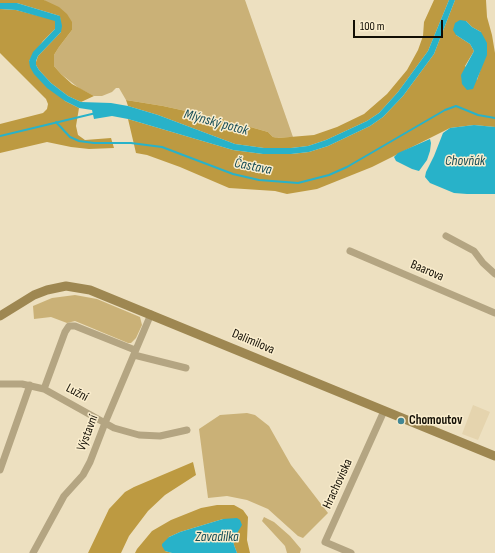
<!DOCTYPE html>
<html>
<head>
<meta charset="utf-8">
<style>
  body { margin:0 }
  #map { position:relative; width:495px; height:553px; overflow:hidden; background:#ede0c0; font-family:"Sofia Sans Condensed",sans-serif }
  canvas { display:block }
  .scale { position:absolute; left:353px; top:20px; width:90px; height:18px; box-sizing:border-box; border:2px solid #120e04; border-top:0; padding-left:5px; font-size:12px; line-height:14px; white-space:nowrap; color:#120e04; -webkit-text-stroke:3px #faedcd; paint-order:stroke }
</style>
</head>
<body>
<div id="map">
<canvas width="495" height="553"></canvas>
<div class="scale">100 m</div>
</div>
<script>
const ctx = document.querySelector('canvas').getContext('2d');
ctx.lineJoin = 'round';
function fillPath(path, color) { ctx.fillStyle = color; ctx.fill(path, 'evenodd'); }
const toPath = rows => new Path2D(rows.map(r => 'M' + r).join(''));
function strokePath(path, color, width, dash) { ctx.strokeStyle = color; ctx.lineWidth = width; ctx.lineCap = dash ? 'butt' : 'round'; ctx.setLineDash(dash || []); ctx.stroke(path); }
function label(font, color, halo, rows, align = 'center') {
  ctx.font = font + ' "Sofia Sans Condensed",sans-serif'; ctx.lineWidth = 3; ctx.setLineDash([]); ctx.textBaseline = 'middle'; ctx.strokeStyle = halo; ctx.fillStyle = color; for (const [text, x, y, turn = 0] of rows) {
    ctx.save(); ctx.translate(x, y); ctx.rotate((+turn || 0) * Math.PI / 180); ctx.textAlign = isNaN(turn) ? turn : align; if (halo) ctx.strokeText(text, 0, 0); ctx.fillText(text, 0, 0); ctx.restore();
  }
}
fillPath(toPath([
  [473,405,490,412,478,440,462,434]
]), '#e5d4ae');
fillPath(toPath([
  [44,0,245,0,293,137,277,138,273,137,268,132,222,119,163,106,126,100,119,88,116,88,112,92,102,96,94,96,80,89,61,74,54,66,54,55,59,47,72,30],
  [75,295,97,299,140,317,142,325,136,338,131,343,128,343,75,321,67,323,51,317,34,319,33,306,52,298],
  [247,413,255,415,269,426,291,465,328,513,303,538,298,536,268,509,247,500,227,496,208,498,199,429,220,415],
  [264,517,274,522,290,536,301,549,300,553,287,553,285,546,262,521]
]), '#cab177');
fillPath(toPath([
  [0,0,44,0,59,7,67,14,72,22,72,30,59,47,54,55,54,66,61,74,72,84,94,96,81,102,68,96,51,83,39,70,36,65,36,62,38,56,61,32,60,16,17,3,0,3],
  [434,0,449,0,428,51,398,92,379,113,367,121,326,140,308,146,291,148,264,148,235,144,158,115,128,106,126,100,163,106,222,119,268,132,273,137,278,138,314,135,337,127,364,114,387,94,407,70,418,50,423,36,424,22],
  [455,0,486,0,487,17,492,35,495,53,495,127,474,125,450,128,372,167,317,189,287,194,275,191,229,188,180,167,147,155,136,153,128,119,233,150,263,154,291,154,309,152,328,146,370,126,383,117,403,96,434,54],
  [466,21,472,27,481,32,481,68,477,80,465,66,474,51,470,44,456,35],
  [0,9,16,10,55,20,55,29,43,41,29,61,65,101,79,108,76,126,78,135,85,140,111,138,114,148,89,149,71,147,47,142,0,153,0,124,43,113,47,109,48,104,46,99,0,53],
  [193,462,196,475,165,495,148,511,129,536,121,553,88,553,109,509,125,492,134,487],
  [217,505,234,505,243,510,248,517,247,540,250,553,237,553,234,545,233,540,236,534,223,519,180,532,169,537,165,551,172,553,135,553,137,549,152,531,171,520,201,508]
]), '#bd9a41');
fillPath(toPath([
  [449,0,455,0,434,54,403,96,383,117,370,126,328,146,309,152,291,154,263,154,233,150,128,119,112,116,94,119,92,110,79,108,65,101,47,88,34,74,30,67,29,61,33,52,55,29,55,21,16,10,0,9,0,3,17,3,60,16,62,26,61,32,38,56,36,61,36,65,39,70,51,83,68,96,81,102,111,103,128,106,158,115,235,144,264,148,291,148,308,146,326,140,367,121,379,113,398,92,428,51],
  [460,20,466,21,472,27,481,32,487,43,487,55,473,89,467,90,462,84,461,75,474,51,470,44,456,35,453,30,455,23],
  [474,125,495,127,495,194,467,194,454,193,430,183,425,177,426,172,434,156,443,133,450,128],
  [430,139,431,143,430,151,427,160,419,171,412,169,396,161,394,157,398,153],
  [237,518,240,520,242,525,233,540,234,545,237,553,172,553,165,551,162,546,162,544,169,537,180,532,223,519]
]), '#28b2c9');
strokePath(toPath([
  [56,122,70,137,79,141,94,143,131,143,162,147,233,174,259,180,298,183,329,175,347,167,445,110,456,106,478,115,495,118],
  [0,136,96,113]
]), '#28b2c9', 2);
strokePath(toPath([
  [446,236,474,251,483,263,495,274],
  [350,251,495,313],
  [134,355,186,368],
  [0,384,22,384,44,389,114,428,139,435,160,436,187,430],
  [44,389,65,332,69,326,75,326,135,350],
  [0,470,30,385],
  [33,553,64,496,83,475,90,462,105,423,151,314],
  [351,553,325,542,384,411]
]), '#b4a582', 7);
strokePath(toPath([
  [0,316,34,295,47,290,66,286,90,290,495,456]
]), '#9e8751', 9);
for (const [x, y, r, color] of [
  [401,421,4,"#428795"]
]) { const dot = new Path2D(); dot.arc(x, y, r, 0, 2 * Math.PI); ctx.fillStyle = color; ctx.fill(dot); strokePath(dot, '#faedcd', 1.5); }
label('13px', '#120e04', '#faedcd', [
  ["Baarova",427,271,23],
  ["Dalimilova",253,342,23],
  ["Lužní",77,393,28],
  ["Výstavní",88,433,-69],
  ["Hrachoviska",338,484,-65]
]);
label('bold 13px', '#120e04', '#faedcd', [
  ["Chomoutov",409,421]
], 'left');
label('italic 14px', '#154c56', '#faedcd', [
  ["Mlýnský potok",216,123,15],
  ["Chovňák",465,161],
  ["Častava",253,167,11],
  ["Zavadilka",217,537]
]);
</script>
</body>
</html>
